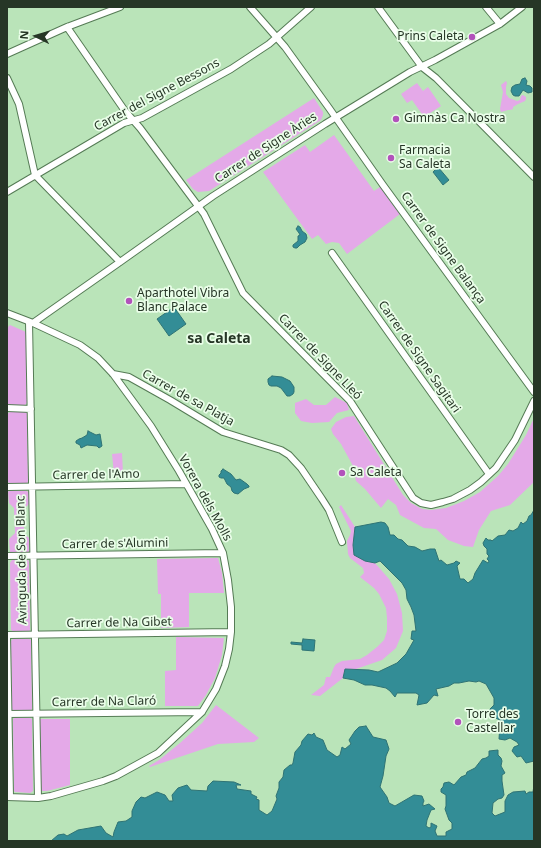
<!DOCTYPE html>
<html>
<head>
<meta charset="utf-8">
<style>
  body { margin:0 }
  #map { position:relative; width:541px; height:848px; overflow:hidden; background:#bae4b9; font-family:"Noto Sans",sans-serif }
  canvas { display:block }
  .frame { position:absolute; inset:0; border:8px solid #263626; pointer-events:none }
  .north { position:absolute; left:16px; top:16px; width:40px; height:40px; -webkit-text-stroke:3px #eafee9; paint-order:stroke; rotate:275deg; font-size:11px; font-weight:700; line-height:16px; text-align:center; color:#263626 }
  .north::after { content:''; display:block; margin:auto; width:14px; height:18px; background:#263626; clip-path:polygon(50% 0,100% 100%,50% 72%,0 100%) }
</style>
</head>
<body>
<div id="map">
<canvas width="541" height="848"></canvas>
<div class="frame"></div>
<div class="north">N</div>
</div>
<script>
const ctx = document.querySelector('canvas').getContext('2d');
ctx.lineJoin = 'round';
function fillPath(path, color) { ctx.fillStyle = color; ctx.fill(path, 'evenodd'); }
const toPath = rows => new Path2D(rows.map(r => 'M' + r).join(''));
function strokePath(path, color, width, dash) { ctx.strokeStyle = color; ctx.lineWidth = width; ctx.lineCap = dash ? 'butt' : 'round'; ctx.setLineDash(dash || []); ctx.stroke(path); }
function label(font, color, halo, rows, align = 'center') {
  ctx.font = font + ' "Noto Sans",sans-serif'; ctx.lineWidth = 3.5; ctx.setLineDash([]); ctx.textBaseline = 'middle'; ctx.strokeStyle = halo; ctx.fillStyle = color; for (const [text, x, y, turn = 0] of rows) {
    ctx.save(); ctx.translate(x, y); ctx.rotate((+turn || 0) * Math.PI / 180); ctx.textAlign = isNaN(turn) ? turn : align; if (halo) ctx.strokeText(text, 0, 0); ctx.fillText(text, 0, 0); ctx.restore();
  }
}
fillPath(toPath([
  [506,81,507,83,506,87,506,94,509,98,517,101,520,100,521,96,523,95,526,97,526,99,525,101,518,104,513,107,513,109,510,110,508,110,501,112,500,109,503,92,501,85],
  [417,83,423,91,428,87,441,106,424,117,412,100,407,103,401,94],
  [314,98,323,112,323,115,321,120,209,191,198,192,193,189,186,180],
  [334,135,374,191,380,187,400,214,347,254,339,243,332,242,326,244,318,235,312,239,263,172,305,145,310,152],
  [10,325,26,332,27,403,25,405,9,405,7,403,7,328],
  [335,397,347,403,349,410,337,413,329,422,312,423,301,421,295,413,295,403,306,399,314,405,326,405],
  [10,412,26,412,27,413,28,482,26,484,10,484,8,482,7,414],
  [354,416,403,495,411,503,422,509,431,510,446,508,464,501,480,492,498,476,508,464,526,435,534,418,534,482,510,505,491,511,479,530,473,547,464,546,448,540,436,529,424,528,400,515,396,505,388,499,381,508,365,489,356,481,353,466,341,444,333,434,331,429,336,422,346,417],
  [122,453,123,473,114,474,112,454],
  [9,491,26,491,29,492,29,504,24,509,24,533,29,538,29,551,28,553,12,553,10,552,9,539,15,533,14,508,9,503,8,492],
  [341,505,355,527,353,545,365,561,375,563,389,579,397,594,402,613,403,631,396,648,382,660,356,669,345,669,343,678,320,696,311,695,324,685,326,677,330,677,334,667,336,664,342,661,360,659,367,655,377,647,384,640,387,631,387,618,386,608,379,594,374,588,360,577,364,573,363,568,350,558,348,554,347,541,350,535,351,531,339,507],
  [218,558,222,573,224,593,189,593,189,627,161,628,161,594,158,594,157,559],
  [12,560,28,560,29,562,30,630,29,631,14,632,11,630,10,563],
  [176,637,224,638,222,655,215,678,206,695,198,706,165,706,165,671,176,670],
  [13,639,29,639,31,640,32,709,30,711,13,711,12,708,11,641],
  [216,705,259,738,254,742,218,744,150,767,149,766,159,760,180,743,202,723],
  [14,718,30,718,32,719,33,791,30,793,15,792,14,791,13,720],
  [40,719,70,719,70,785,47,791,41,791]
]), '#e4a9e8');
const water = toPath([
  [525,78,527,81,526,85,530,86,532,88,532,92,528,93,523,90,519,96,515,96,513,95,511,91,512,87,515,85,520,84,522,79,525,78],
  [438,167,449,180,443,185,433,172,438,167],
  [298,226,300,227,302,231,306,234,307,238,305,242,300,245,297,248,295,248,293,247,293,245,298,241,298,236,300,235,299,233,296,229,298,226],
  [174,307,186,324,169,336,157,319,174,307],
  [272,376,282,377,290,381,294,387,294,392,293,394,290,396,287,396,281,388,277,386,271,386,269,385,268,382,268,379,272,376],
  [88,431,96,435,100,434,102,446,99,448,97,446,87,445,81,448,80,445,76,443,76,441,79,439,82,438,87,435,88,431],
  [223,469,231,474,236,480,240,479,247,484,249,486,249,487,244,489,238,494,234,493,232,491,231,487,227,484,224,478,221,478,219,477,219,475,221,473,221,471,223,469],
  [534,510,534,761,526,763,521,756,517,757,512,751,514,747,519,745,517,742,510,738,505,740,499,739,500,724,500,720,491,716,490,709,494,705,494,698,486,684,479,681,476,682,469,681,459,683,454,683,449,686,436,689,438,696,434,695,427,703,417,705,419,695,416,693,397,693,395,697,390,691,386,688,372,685,365,685,354,680,343,678,345,669,369,670,378,672,397,663,406,654,414,640,411,639,412,631,416,631,414,615,411,607,407,599,406,590,402,583,380,561,375,563,365,561,354,555,353,545,355,527,381,522,385,523,388,527,390,535,394,535,398,539,402,540,408,546,415,547,422,551,430,549,435,549,439,561,441,560,447,565,454,563,456,561,460,563,457,566,460,579,464,579,468,583,473,579,475,573,483,560,488,563,489,561,487,559,489,556,487,554,487,549,484,546,483,543,486,538,488,540,491,540,492,541,498,536,505,535,509,530,513,531,518,528,521,522,523,524,527,521,529,516,531,515,534,510],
  [303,639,315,640,314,651,302,650,302,645,291,644,291,642,302,643,303,639],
  [366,726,373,737,386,740,389,749,386,756,383,776,380,787,387,797,389,803,395,806,414,795,422,796,424,801,423,803,423,806,429,804,435,809,431,810,427,820,426,826,429,828,431,827,431,823,437,826,435,831,437,836,446,836,446,832,452,829,452,823,449,820,445,809,446,806,446,795,441,792,441,789,443,787,444,783,449,782,454,785,461,777,466,775,467,772,475,768,482,759,486,758,489,756,489,751,498,750,498,755,501,758,502,761,501,766,505,773,502,775,502,781,504,795,502,798,498,799,493,803,492,813,495,816,505,812,505,801,508,795,513,792,525,791,526,794,529,792,533,792,534,785,534,841,51,841,58,835,64,834,67,836,78,830,101,826,106,833,113,837,114,832,118,822,126,821,132,817,132,811,136,802,141,797,145,798,157,792,165,795,169,801,173,801,172,795,178,788,187,785,191,790,207,791,208,786,213,781,234,782,241,785,236,785,237,789,251,791,251,794,257,797,256,799,259,800,259,810,267,815,272,811,277,799,276,796,279,788,279,782,283,777,284,770,290,765,292,765,293,763,295,752,301,745,302,741,308,734,312,735,314,733,316,737,323,740,327,750,337,757,340,755,342,747,345,749,351,744,349,740,355,731,359,727,366,726]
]);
fillPath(water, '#338d96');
strokePath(water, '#2f7374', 1);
const minor = toPath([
  [250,7,285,47,329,108,383,185,534,392],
  [378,7,422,67,436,78,534,177],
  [486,7,500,24],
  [67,27,125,111,140,128,204,214,243,293,350,401,413,498,421,503,431,505,443,502,453,499,470,490,481,482,496,468,515,440,534,401],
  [7,54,67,27,120,7],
  [7,78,19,104,35,175,120,262],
  [7,192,124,123,142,118,231,69,269,44,311,7],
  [332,253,489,474],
  [7,313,33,323,80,345,98,358,113,374,151,426,179,471,212,529,223,553,228,580,231,607,231,632,229,649,225,666,216,689,202,712,158,753,116,776,103,781,51,796,38,798,7,797],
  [29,322,38,798],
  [33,323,120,262,213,196,325,124,410,72,435,60,500,24,522,7],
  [113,374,129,377,170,400,223,432,281,450,289,455,301,468,322,499,329,510,342,542],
  [7,408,31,409],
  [7,487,186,484],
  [7,556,223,553],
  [7,635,231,632],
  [7,635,10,797],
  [7,714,202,712]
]);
strokePath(minor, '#557b55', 8);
strokePath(minor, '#fff', 6);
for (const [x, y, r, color] of [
  [472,37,4,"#b252bb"],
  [396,119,4,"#b252bb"],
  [391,158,4,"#b252bb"],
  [129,301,4,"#b252bb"],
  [342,473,4,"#b252bb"],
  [458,722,4,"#b252bb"]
]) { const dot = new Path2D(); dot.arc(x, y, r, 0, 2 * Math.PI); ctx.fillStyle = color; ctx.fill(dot); strokePath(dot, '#eafee9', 1.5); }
label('12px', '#263626', '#eafee9', [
  ["Prins Caleta",464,37,"right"],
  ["Gimnàs Ca Nostra",404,119],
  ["Farmacia",399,151],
  ["Sa Caleta",399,165],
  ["Aparthotel Vibra",137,294],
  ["Blanc Palace",137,308],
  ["Sa Caleta",350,473],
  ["Torre des",466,715],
  ["Castellar",466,729]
], 'left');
label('12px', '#263626', '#eafee9', [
  ["Carrer del Signe Bessons",157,95,-28],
  ["Carrer de Signe Àries",266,148,-33],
  ["Carrer de Signe Balança",443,248,54],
  ["Carrer de Signe Lleó",320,357,46],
  ["Carrer de Signe Sagitari",419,357,55],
  ["Carrer de sa Platja",188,398,29],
  ["Carrer de l'Amo",96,475,-1],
  ["Vorera dels Molls",205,498,61],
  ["Carrer de s'Alumini",115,544,-1],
  ["Avinguda de Son Blanc",22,560,-91],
  ["Carrer de Na Gibet",119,623,-1],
  ["Carrer de Na Claró",104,702,-1]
]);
label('bold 14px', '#263626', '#eafee9', [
  ["sa Caleta",219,339]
]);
</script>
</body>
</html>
